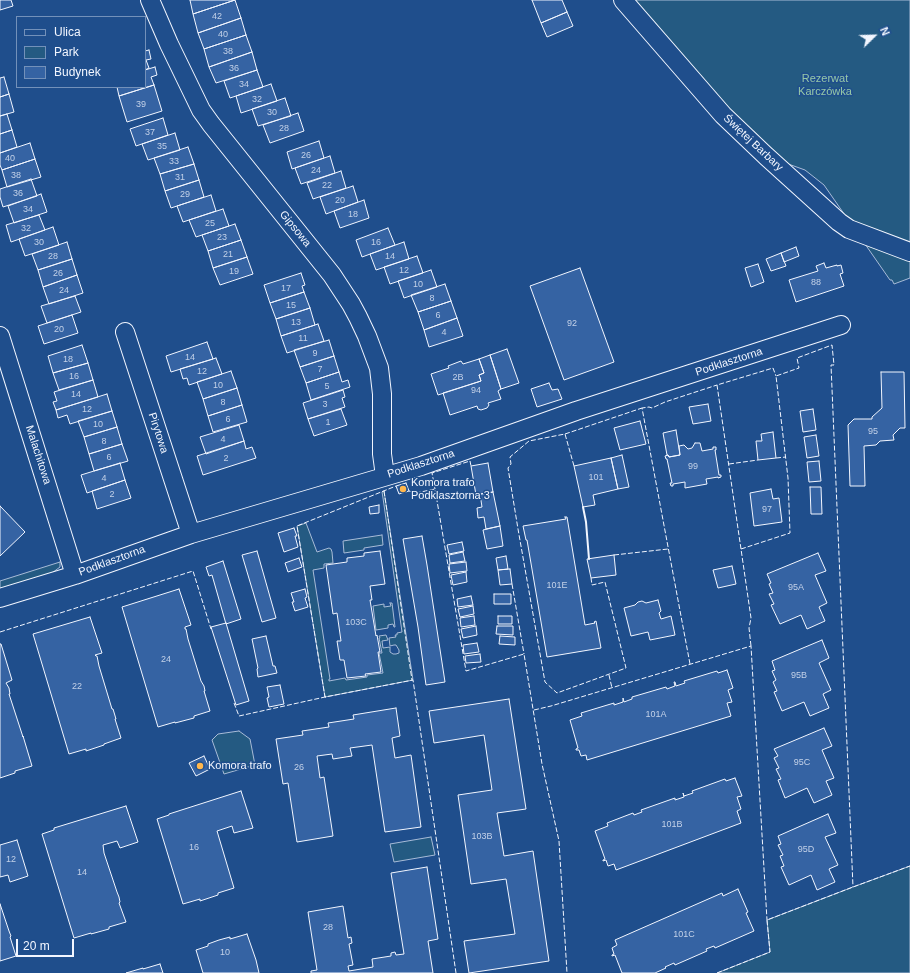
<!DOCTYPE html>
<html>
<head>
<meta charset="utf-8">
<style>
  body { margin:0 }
  #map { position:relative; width:910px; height:973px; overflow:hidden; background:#1f4e8c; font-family:Helvetica,sans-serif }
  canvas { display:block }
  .legend { position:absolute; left:16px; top:16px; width:130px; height:72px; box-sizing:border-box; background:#1f4e8c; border:1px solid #7391ba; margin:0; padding:5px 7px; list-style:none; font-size:12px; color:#f2f6ff }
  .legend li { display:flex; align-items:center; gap:8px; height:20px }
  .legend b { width:20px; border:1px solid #7391ba }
  .north { position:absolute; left:854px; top:16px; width:40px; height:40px; -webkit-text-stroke:3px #1f4e8c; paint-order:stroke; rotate:67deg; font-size:11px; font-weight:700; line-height:16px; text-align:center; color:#f2f6ff }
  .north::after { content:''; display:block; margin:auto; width:14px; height:18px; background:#f2f6ff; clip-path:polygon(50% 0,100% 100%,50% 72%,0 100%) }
  .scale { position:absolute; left:16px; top:939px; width:58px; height:18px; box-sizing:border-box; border:2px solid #f2f6ff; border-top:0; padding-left:5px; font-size:12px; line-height:14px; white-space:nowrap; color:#f2f6ff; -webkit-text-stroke:3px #1f4e8c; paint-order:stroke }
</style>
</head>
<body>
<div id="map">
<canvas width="910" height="973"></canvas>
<ul class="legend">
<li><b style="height:5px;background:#1f4e8c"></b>Ulica</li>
<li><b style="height:11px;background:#245a82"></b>Park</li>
<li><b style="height:11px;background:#3563a3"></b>Budynek</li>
</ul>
<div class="north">N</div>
<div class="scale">20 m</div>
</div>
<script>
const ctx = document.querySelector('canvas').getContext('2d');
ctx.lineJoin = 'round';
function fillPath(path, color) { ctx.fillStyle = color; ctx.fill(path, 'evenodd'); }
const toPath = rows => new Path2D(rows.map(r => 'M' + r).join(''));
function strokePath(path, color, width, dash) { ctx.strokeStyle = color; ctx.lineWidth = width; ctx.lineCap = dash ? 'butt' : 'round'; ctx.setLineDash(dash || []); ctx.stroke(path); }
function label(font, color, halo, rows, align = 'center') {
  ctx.font = font + ' Helvetica,sans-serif'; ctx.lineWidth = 3; ctx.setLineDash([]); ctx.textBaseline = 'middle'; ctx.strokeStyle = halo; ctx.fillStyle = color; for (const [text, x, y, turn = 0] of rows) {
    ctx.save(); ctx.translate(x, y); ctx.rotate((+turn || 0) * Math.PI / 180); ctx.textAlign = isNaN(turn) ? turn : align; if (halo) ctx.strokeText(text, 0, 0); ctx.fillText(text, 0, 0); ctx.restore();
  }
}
const green = toPath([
  [627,0,910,0,910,278,894,284,892,280,890,280,824,185,805,170,766,156,627,0],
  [384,491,413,680,325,697,297,526,306,523,317,552,329,548,331,549,332,552,333,563,324,564,324,568,313,570,330,679,329,679,329,681,345,678,346,680,367,677,367,675,383,673,379,653,382,653,379,638,380,638,379,636,386,635,388,640,382,641,383,648,390,647,390,652,393,654,396,654,399,653,399,650,396,645,394,645,390,646,389,638,396,637,395,635,397,635,397,633,402,632,383,498,382,492,384,491],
  [382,535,383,545,364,548,364,550,344,553,343,541,382,535],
  [60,562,60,567,52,573,0,589,0,581,60,562],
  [390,603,392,603,395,627,394,627,393,624,388,625,388,628,376,630,373,606,384,604,384,607,391,606,390,603],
  [239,731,250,739,255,765,224,774,212,740,218,734,239,731],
  [431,837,435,855,394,862,390,844,431,837],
  [910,866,910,973,717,973,770,952,767,920,853,887,910,866]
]);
fillPath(green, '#245a82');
strokePath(green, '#a8bbd7', 1);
const building = toPath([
  [0,0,11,0,13,6,0,10,0,0],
  [190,0,235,0,193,14,190,0],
  [235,0,241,18,198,33,193,14,235,0],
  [532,0,562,0,567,12,541,23,532,0],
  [567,12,573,26,547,37,541,23,567,12],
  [241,18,246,35,204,49,198,33,241,18],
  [246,35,252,52,209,67,204,49,246,35],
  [149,50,151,59,146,60,149,68,145,70,145,51,149,50],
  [252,52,257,70,216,83,209,67,252,52],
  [155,67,157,75,151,77,154,85,119,96,117,87,145,87,145,70,155,67],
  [257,70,263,87,230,98,224,81,257,70],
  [4,77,9,94,0,97,0,78,4,77],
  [271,84,277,101,241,113,236,96,271,84],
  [154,85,162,111,127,122,119,96,154,85],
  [9,94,14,112,0,116,0,97,9,94],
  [285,98,291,116,258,126,252,109,285,98],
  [298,113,304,131,270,143,263,125,298,113],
  [7,114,12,130,0,134,0,116,7,114],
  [163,118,168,135,136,146,130,129,163,118],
  [12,130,17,147,0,153,0,134,12,130],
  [175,133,180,150,148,160,142,144,175,133],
  [319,141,324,158,292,169,287,152,319,141],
  [30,143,35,159,2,170,0,165,0,153,30,143],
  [188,147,194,164,160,174,154,158,188,147],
  [330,156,335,173,301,184,295,168,330,156],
  [35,159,41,177,7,187,2,170,35,159],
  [194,164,199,180,165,191,160,174,194,164],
  [341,171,346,188,313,199,307,183,341,171],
  [31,179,37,196,3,207,0,197,0,189,31,179],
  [199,180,204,197,171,208,165,191,199,180],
  [353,186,358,202,326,214,320,197,353,186],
  [41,194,47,212,14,223,8,206,41,194],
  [211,195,216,211,183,222,177,206,211,195],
  [364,200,369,218,340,228,334,211,364,200],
  [223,209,229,226,196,237,189,220,223,209],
  [39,215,45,230,11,242,6,225,39,215],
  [235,224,241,240,208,251,202,235,235,224],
  [53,227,59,245,25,256,19,239,53,227],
  [388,228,395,245,362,257,356,240,388,228],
  [241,240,247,257,213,268,208,251,241,240],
  [67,242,72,259,38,270,32,254,67,242],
  [404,242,409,259,376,270,370,254,404,242],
  [796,247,799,256,784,262,781,253,796,247],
  [781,253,786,266,771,271,766,259,781,253],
  [417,256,423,273,390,284,384,267,417,256],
  [247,257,253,274,220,285,213,268,247,257],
  [72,259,77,275,43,287,38,270,72,259],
  [824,263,826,268,837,265,837,266,841,265,843,273,840,274,844,286,796,302,789,280,818,271,816,266,824,263],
  [758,264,764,282,751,287,745,268,758,264],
  [580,268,614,362,564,380,530,286,580,268],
  [431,270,437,287,404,298,398,281,431,270],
  [301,273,305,285,302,286,304,292,270,303,264,285,301,273],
  [77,275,83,293,49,304,43,287,77,275],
  [445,284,451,301,418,312,411,295,445,284],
  [304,292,310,308,276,319,270,303,304,292],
  [75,296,81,312,47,323,41,306,75,296],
  [451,301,457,318,424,330,418,312,451,301],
  [310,308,315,325,281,336,276,319,310,308],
  [72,315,78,333,44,344,38,326,72,315],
  [457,318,463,336,429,347,424,330,457,318],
  [318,324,324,341,287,353,281,336,318,324],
  [329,340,334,356,300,367,294,350,329,340],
  [207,342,213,359,171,372,166,356,207,342],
  [82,345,88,363,53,373,48,356,82,345],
  [507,349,519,383,501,389,490,355,507,349],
  [490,355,501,389,498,391,501,399,488,403,489,405,487,408,481,410,478,409,477,406,450,415,443,393,481,381,479,375,484,373,479,359,490,355],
  [334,356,339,372,306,383,300,367,334,356],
  [216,358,222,374,189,385,187,378,183,379,180,369,216,358],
  [479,359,484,373,479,375,481,381,438,395,431,374,449,368,448,366,461,361,463,364,479,359],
  [88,363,93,380,59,390,53,373,88,363],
  [231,371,237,388,203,399,197,382,231,371],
  [339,372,342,382,348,380,350,387,311,400,306,383,339,372],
  [881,372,904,372,905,428,900,428,893,435,894,440,880,441,876,445,864,446,865,486,850,486,848,425,854,419,872,419,872,417,882,408,881,372],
  [93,380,98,397,56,410,53,402,57,401,54,392,93,380],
  [549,383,552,390,558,389,562,399,537,407,531,389,549,383],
  [237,388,242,405,208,416,203,399,237,388],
  [343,390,345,397,342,398,345,407,308,419,303,403,343,390],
  [107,394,112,411,70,424,67,415,58,418,56,410,107,394],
  [708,404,711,421,693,424,689,407,708,404],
  [242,405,247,422,213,432,208,416,242,405],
  [341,409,347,425,314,436,308,419,341,409],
  [813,409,816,430,803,432,800,411,813,409],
  [112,411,117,427,84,437,78,421,112,411],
  [640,421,646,444,620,450,614,428,640,421],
  [239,425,244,441,206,454,200,437,239,425],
  [117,427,122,444,89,454,84,437,117,427],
  [676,430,680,455,669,457,668,455,667,455,663,433,676,430],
  [773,432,776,458,758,460,756,441,762,441,761,434,773,432],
  [816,435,819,456,807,458,804,437,816,435],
  [244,441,246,449,252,447,256,458,203,475,197,456,244,441],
  [695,443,700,443,702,451,713,449,713,447,716,447,716,450,715,450,719,475,721,475,721,477,718,478,718,477,706,479,707,484,685,488,685,482,673,484,673,486,671,486,670,483,672,483,667,459,666,459,665,456,668,455,669,457,680,455,679,446,684,445,688,449,692,448,695,443],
  [122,444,128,461,94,471,89,454,122,444],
  [622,455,629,487,618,489,611,458,622,455],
  [611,458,618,489,593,495,595,505,583,507,574,466,611,458],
  [819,461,821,481,809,482,807,462,819,461],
  [120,463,125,480,87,493,81,475,120,463],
  [488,463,493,492,476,495,471,466,488,463],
  [125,480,131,498,97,509,92,491,125,480],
  [406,483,409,491,399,494,396,486,406,483],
  [810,487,821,487,822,514,811,514,810,487],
  [771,489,773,499,779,498,782,522,754,526,750,493,771,489],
  [493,492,500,526,486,529,484,517,478,518,477,508,482,507,480,494,493,492],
  [379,505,379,513,370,514,369,507,379,505],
  [0,506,25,532,0,556,0,506],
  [565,517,567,517,585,625,595,623,594,622,596,621,601,648,547,657,527,540,526,540,523,526,566,519,565,517],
  [500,526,503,546,487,549,483,530,500,526],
  [294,528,297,536,295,536,298,547,284,552,278,533,294,528],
  [422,536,427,565,445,682,426,685,418,627,403,539,422,536],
  [462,542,464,551,449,554,447,545,462,542],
  [257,551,276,618,262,622,242,555,257,551],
  [380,551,385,584,370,586,372,600,370,600,376,636,377,635,380,652,378,652,381,672,365,674,366,676,347,678,344,660,340,660,337,641,341,641,337,613,333,614,326,565,347,562,347,558,364,556,364,553,380,551],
  [463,552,465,561,450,563,449,555,463,552],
  [818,553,826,571,815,575,827,603,819,607,825,621,807,629,801,615,780,624,771,605,774,604,769,594,773,593,769,584,771,583,767,574,818,553],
  [614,555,616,575,591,578,587,559,614,555],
  [506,556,508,569,498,570,496,558,506,556],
  [299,558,302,567,288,572,285,563,299,558],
  [223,561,241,619,226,624,212,575,209,576,206,567,223,561],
  [466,562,467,571,450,573,449,564,466,562],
  [732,566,736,584,718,588,713,570,732,566],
  [510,569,512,584,500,585,498,570,510,569],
  [466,572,467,582,453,585,451,575,466,572],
  [179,589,191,625,185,627,185,629,186,629,188,639,201,681,204,686,205,691,204,691,210,711,194,716,194,718,175,723,175,722,158,727,122,607,179,589],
  [305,589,307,597,305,598,308,607,295,611,292,602,294,602,291,593,305,589],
  [494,594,511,594,511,604,494,604,494,594],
  [471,596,473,605,458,607,457,599,471,596],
  [658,600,661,611,659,613,661,619,671,616,675,635,650,640,648,632,631,636,624,608,635,605,638,602,642,601,646,603,658,600],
  [473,606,474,614,460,617,458,609,473,606],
  [474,616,475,625,461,627,460,618,474,616],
  [498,616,512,616,512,624,498,624,498,616],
  [90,617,102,653,95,655,96,656,97,656,99,666,112,709,113,709,116,719,115,719,121,738,104,744,104,745,86,751,86,749,69,754,33,634,90,617],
  [226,623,249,701,236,705,211,627,226,623],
  [476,626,477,635,463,638,461,629,476,626],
  [497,626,513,626,513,635,496,634,497,626],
  [266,636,273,666,275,666,277,673,258,677,257,669,258,668,252,639,266,636],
  [500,636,515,637,515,645,499,644,500,636],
  [822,640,829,658,819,663,831,690,823,694,829,708,810,716,804,702,782,711,774,692,777,691,773,682,776,680,772,671,775,670,772,661,822,640],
  [477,643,479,652,464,654,463,645,477,643],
  [0,644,1,644,12,680,6,683,9,688,10,694,9,694,23,737,23,736,32,766,15,771,15,773,0,778,0,644],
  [480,654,481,662,466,663,465,656,480,654],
  [727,670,733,688,728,690,732,702,727,703,731,716,587,760,586,755,581,756,579,750,576,750,576,749,578,748,570,720,582,716,581,713,614,703,614,705,623,702,623,698,624,702,632,699,632,697,666,687,667,689,675,686,674,682,675,682,676,686,685,683,684,681,717,671,718,673,727,670],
  [280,685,284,704,269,707,267,698,269,697,267,687,280,685],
  [509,699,526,809,497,813,504,856,533,851,549,961,469,973,464,941,515,934,506,879,471,884,458,795,492,790,484,735,434,743,429,711,509,699],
  [396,708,400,736,392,738,395,758,411,755,421,827,385,832,372,745,350,748,352,756,333,759,332,754,317,756,320,778,324,777,333,836,297,842,288,783,283,784,276,739,303,735,302,731,329,727,328,723,354,719,353,715,396,708],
  [824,728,832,746,822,750,834,778,826,781,832,795,814,803,807,788,785,798,778,780,781,779,776,769,779,768,774,758,778,756,774,749,824,728],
  [204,756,210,769,196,776,189,763,204,756],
  [735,778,742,796,737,797,741,809,737,811,741,823,616,870,614,864,608,866,606,860,603,861,603,860,605,859,595,831,608,826,607,823,633,813,634,815,642,812,641,810,675,798,675,800,684,797,683,793,684,796,693,793,692,791,725,779,726,781,735,778],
  [241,791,253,828,234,833,232,826,217,831,234,888,218,893,218,895,200,901,200,899,183,904,157,819,169,815,169,814,241,791],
  [126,806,138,842,120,848,117,841,103,845,104,853,117,892,119,897,120,902,119,903,126,922,109,927,109,929,91,934,91,933,74,938,42,834,54,830,54,828,126,806],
  [828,814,836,833,825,837,838,865,829,869,835,882,817,890,811,875,789,885,781,867,784,866,780,856,783,855,778,845,781,844,778,836,828,814],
  [17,840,28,876,10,882,8,875,0,877,0,845,17,840],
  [427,867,438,939,428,941,433,973,311,973,311,971,317,970,308,912,343,906,348,938,351,937,352,943,349,944,353,965,348,966,349,971,373,967,372,959,391,956,391,953,395,952,396,955,404,954,391,873,427,867],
  [738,889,748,912,746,913,754,931,715,948,714,946,706,949,707,951,675,965,674,963,665,967,666,968,655,973,622,973,615,955,612,956,612,955,614,954,612,948,617,945,615,940,722,893,723,896,738,889],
  [0,904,9,931,11,936,10,937,16,956,0,961,0,904],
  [247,934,256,960,259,973,203,973,196,950,208,946,208,944,219,940,230,937,230,939,247,934],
  [160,964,163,973,126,973,143,968,143,969,160,964]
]);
fillPath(building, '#3563a3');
strokePath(building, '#f2f6ff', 1);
const street = toPath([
  [150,0,169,44,201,110,211,124,332,275,351,304,358,317,367,336,379,368,382,394,382,454,385,476],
  [623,0,723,115,766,156,839,222,849,229,910,252],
  [125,332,191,534],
  [0,336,75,575],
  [0,598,75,575,191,534,421,466,576,411,841,325]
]);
strokePath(street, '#f2f6ff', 20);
strokePath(street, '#1f4e8c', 18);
strokePath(toPath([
  [565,434,642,408],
  [776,458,786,457],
  [729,464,758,460],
  [574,466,565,434,529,441,510,457,511,464,508,468,518,529,545,682,557,693,626,668,605,582,592,585,591,578],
  [435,489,432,473,470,461,471,466],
  [384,491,412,680],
  [409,491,416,493,435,489,466,671,524,654,542,764,559,841,567,973],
  [741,549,717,385,773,368,776,376],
  [614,555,668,549],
  [512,584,524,654],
  [0,632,193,571,211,629],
  [751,646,749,628,751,618,741,549,790,533,788,478,776,376,799,368,797,358,832,345,834,365,831,365,853,887],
  [690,664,642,408,649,407,652,408,665,402,717,385],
  [609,675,612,688],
  [326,697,325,697,297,526,396,486],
  [234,703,239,716,325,697,413,680,456,973],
  [534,710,551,706,751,646,767,920],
  [717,973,770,952,767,920,853,887,910,866]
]), '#f2f6ff', 1, [5, 2]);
strokePath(toPath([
  [583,507,586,522,589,559]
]), '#f2f6ff', 2);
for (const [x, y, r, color] of [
  [403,489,4,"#ffb74d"],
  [200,766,4,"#ffb74d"]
]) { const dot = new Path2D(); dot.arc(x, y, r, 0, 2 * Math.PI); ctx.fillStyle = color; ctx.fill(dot); strokePath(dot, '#1f4e8c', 1.5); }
label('9px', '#c3d1e8', null, [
  ["42",217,17],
  ["40",223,35],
  ["38",228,52],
  ["36",234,69],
  ["34",244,85],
  ["32",257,100],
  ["39",141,105],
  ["30",272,113],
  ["28",284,129],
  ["37",150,133],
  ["35",162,147],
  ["26",306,156],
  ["40",10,159],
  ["33",174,162],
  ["24",316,171],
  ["38",16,176],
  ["31",180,178],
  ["22",327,186],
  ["36",18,194],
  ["29",185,195],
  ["20",340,201],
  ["34",28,210],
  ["18",353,215],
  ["25",210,224],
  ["32",26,229],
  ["23",222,238],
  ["30",39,243],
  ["16",376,243],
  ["21",228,255],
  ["28",53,257],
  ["14",390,257],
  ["12",404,271],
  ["19",234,272],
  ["26",58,274],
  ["88",816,283],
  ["10",418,285],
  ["17",286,289],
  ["24",64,291],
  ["8",432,299],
  ["15",291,306],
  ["6",438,316],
  ["13",296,323],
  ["92",572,324],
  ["20",59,330],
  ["4",444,333],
  ["11",303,339],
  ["9",315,354],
  ["14",190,358],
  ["18",68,360],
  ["7",320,370],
  ["12",202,372],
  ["16",74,377],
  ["2B",458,378],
  ["10",218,386],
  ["5",327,387],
  ["94",476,391],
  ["14",76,395],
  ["8",223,403],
  ["3",325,405],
  ["12",87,410],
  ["6",228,420],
  ["1",328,423],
  ["10",98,425],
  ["95",873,432],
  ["4",223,440],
  ["8",104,442],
  ["6",109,458],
  ["2",226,459],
  ["99",693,467],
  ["101",596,478],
  ["4",104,479],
  ["2",112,495],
  ["97",767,510],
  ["101E",557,586],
  ["95A",796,588],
  ["103C",356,623],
  ["24",166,660],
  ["95B",799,676],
  ["22",77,687],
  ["101A",656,715],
  ["95C",802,763],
  ["26",299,768],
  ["101B",672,825],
  ["103B",482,837],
  ["16",194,848],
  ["95D",806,850],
  ["12",11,860],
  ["14",82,873],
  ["28",328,928],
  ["101C",684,935],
  ["10",225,953]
]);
label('11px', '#97c8a6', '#1f4e8c', [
  ["Rezerwat",825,79],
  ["Karczówka",825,92]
]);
label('11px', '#f2f6ff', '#1f4e8c', [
  ["Świętej Barbary",753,143,43],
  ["Gipsowa",295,229,51],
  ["Podklasztorna",729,362,-18],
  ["Pirytowa",158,433,72],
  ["Malachitowa",38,455,72],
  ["Podklasztorna",421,464,-18],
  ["Podklasztorna",112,561,-20]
]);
label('11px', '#f2f6ff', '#1f4e8c', [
  ["Komora trafo",411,483],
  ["Podklasztorna 3",411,496],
  ["Komora trafo",208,766]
], 'left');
</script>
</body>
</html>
